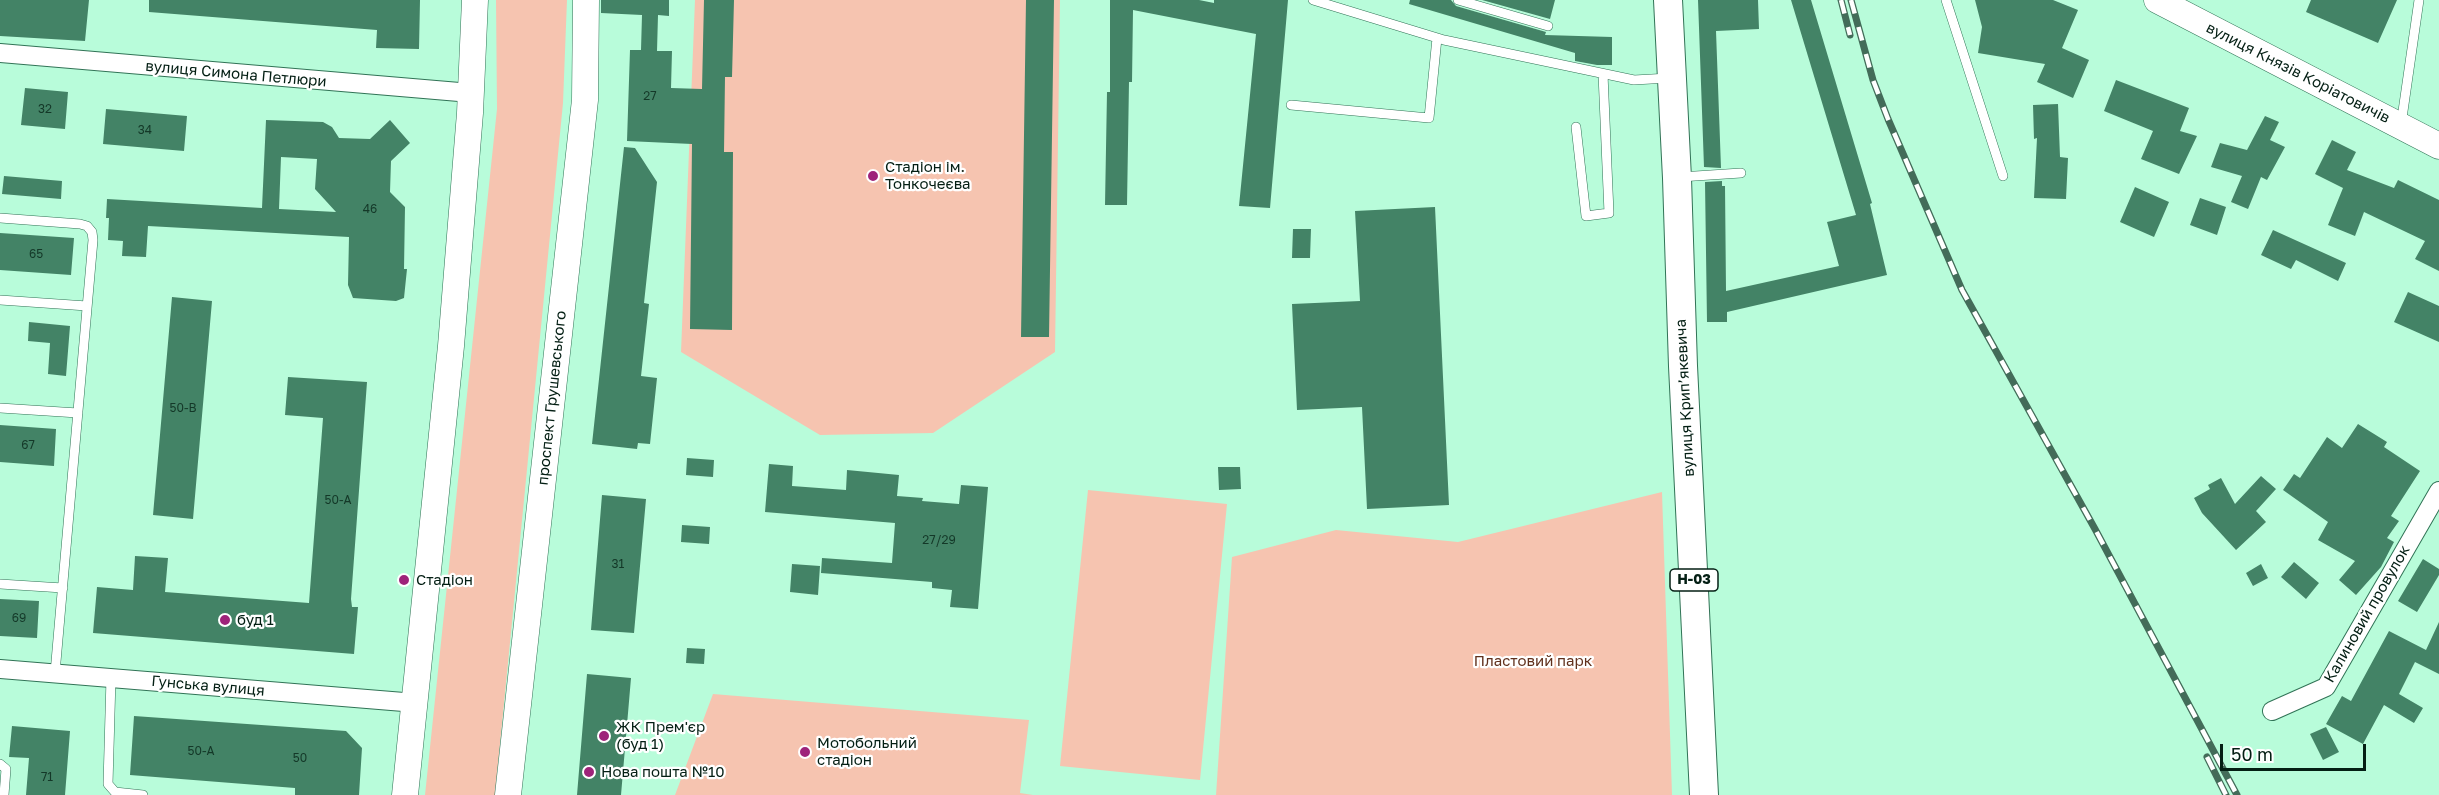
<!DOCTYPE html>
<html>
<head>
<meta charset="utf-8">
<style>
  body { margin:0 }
  #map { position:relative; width:2439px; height:795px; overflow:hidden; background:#b8fcda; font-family:"Golos Text",sans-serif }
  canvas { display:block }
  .scale { position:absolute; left:2220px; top:744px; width:146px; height:27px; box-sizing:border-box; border:3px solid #041f14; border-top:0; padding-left:8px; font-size:18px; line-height:21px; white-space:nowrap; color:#041f14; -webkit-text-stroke:4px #fff; paint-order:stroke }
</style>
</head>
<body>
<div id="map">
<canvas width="2439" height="795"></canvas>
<div class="scale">50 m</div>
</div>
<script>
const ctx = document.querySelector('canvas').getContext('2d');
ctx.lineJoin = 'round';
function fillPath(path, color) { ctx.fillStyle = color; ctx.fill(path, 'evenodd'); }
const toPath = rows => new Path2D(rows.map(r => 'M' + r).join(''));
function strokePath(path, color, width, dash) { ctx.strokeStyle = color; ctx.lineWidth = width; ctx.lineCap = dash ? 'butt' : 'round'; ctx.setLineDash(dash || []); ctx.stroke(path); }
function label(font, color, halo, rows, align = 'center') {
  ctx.font = font + ' "Golos Text",sans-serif'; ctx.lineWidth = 4.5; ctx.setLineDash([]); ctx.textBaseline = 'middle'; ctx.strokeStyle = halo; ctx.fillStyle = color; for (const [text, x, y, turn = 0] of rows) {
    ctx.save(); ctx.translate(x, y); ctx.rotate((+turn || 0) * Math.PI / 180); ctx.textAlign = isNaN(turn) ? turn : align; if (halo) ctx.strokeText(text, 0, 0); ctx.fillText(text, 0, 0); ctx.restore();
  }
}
fillPath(toPath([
  [496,0,567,0,563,103,495,795,425,795,497,109],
  [695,0,1060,0,1055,352,933,433,820,435,681,352],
  [1088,490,1227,504,1200,780,1060,766],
  [1662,492,1672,795,1216,795,1232,557,1336,530,1458,542],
  [713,694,1029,720,1020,793,1033,795,675,795]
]), '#f6c4b0');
fillPath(toPath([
  [0,0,89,0,85,41,0,36],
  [149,0,420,0,419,49,376,48,377,30,149,12],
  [601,0,669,0,669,16,658,15,657,51,672,51,671,88,702,89,704,0,734,0,732,77,725,77,724,152,733,152,732,330,690,329,692,144,627,141,630,50,641,50,642,15,601,13],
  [1026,0,1054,0,1049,337,1021,337],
  [1110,0,1199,0,1214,3,1214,0,1288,0,1270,208,1239,206,1256,34,1133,10,1132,82,1129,82,1127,205,1105,205,1107,92,1110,92],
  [1410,0,1451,0,1456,6,1546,32,1545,35,1612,37,1612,65,1597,65,1575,61,1575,53,1409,4],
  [1482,0,1555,0,1550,19],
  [1698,0,1758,0,1759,29,1716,31,1721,168,1704,167],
  [1791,0,1811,0,1872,203,1870,204,1887,275,1727,312,1727,322,1707,322,1705,182,1722,181,1722,186,1725,186,1726,291,1839,266,1827,222,1856,215],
  [1975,0,2053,0,2078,10,2062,48,2089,60,2073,98,2037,82,2045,64,1978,53,1982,27],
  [2311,0,2397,0,2378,43,2306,12],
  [2116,80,2189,108,2180,131,2197,136,2179,174,2141,159,2153,131,2104,111],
  [25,88,68,92,65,129,21,125],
  [2058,104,2060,157,2068,158,2066,199,2034,198,2037,138,2034,139,2033,105],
  [106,109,187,116,184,151,103,144],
  [2265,116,2279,122,2270,140,2285,147,2267,180,2261,177,2248,209,2231,202,2242,176,2211,167,2220,143,2247,150],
  [266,120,323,122,332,127,339,138,370,139,390,120,410,143,391,161,390,192,405,207,404,269,407,269,404,298,396,301,353,298,348,285,349,237,148,226,146,257,122,256,123,241,108,240,109,218,106,218,107,199,262,208],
  [281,157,317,159,315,189,336,212,279,209],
  [2332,140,2356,152,2347,170,2394,188,2398,180,2439,200,2439,271,2415,259,2425,241,2364,212,2355,236,2328,225,2343,188,2315,174],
  [624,147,635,148,657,182,644,303,649,304,641,376,657,378,650,444,638,443,637,449,592,444],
  [4,176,62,181,61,199,2,194],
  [2135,187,2169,202,2154,237,2120,222],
  [2200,198,2226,207,2217,235,2190,225],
  [1435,207,1449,505,1367,509,1362,407,1297,410,1292,304,1360,301,1355,211],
  [1293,229,1311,229,1310,258,1292,258],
  [2273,230,2346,263,2338,281,2296,260,2291,269,2261,255],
  [0,233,74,238,71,275,0,270],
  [2408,292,2439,306,2439,342,2394,322],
  [172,297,212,301,193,519,153,515],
  [29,322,70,326,66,376,48,374,50,343,28,341],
  [288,377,367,382,351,599,352,607,358,607,354,654,93,633,97,587,133,590,135,556,168,558,165,592,309,603,323,418,285,415],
  [2358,424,2387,442,2384,447,2420,471,2391,516,2399,521,2387,538,2394,542,2381,567,2356,595,2339,580,2355,561,2318,540,2328,522,2283,490,2294,474,2300,478,2327,437,2342,448],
  [0,425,56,429,54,466,0,462],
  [687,458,714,460,713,477,686,475],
  [769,464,793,466,792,486,846,490,847,470,899,475,897,496,923,498,922,501,959,504,961,485,988,487,978,609,950,607,952,590,932,588,932,582,821,573,822,558,892,563,895,523,765,512],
  [1218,467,1240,467,1241,489,1219,490],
  [2261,476,2276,489,2256,511,2266,522,2236,550,2202,513,2194,498,2210,489,2208,485,2221,478,2235,504],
  [602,495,646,499,634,633,591,630],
  [682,525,710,527,709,544,681,542],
  [2423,559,2439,569,2439,575,2417,612,2398,601],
  [2294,562,2319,583,2306,599,2281,577],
  [792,564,820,566,818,595,790,592],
  [2261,564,2268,578,2253,586,2246,573],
  [0,599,39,601,37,638,0,636],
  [2439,622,2439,674,2415,662,2399,694,2423,708,2414,723,2384,705,2363,744,2326,724,2342,696,2351,701,2389,631,2426,650],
  [687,648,705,649,704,664,686,663],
  [587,674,631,678,621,795,577,795],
  [134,716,346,731,362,748,359,795,295,795,295,788,130,775],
  [12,726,70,731,65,795,26,795,29,758,9,757],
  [2326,727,2339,752,2323,760,2310,734]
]), '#438366');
const service = toPath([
  [1313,0,1444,40,1634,80,1669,78],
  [1458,0,1548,26],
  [1946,0,2003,176],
  [1291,105,1429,118,1437,38],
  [2401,125,2419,0],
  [1576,127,1586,216,1609,213,1603,74],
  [1680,177,1741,173],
  [0,218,80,224,87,226,92,232,93,240,55,673],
  [0,300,87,306],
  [0,408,78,413],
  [0,584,63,588],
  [111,678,108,784,115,792,143,795],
  [0,764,6,769,4,795]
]);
const minor = toPath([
  [0,53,471,93],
  [0,669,416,703],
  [2272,711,2326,687,2439,491]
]);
const secondary = toPath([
  [2157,0,2439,146],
  [405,795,451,346,470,113,475,0],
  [508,795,585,100,586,0]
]);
const primary = toPath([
  [1668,0,1677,178,1683,366,1704,795]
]);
strokePath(service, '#317356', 10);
strokePath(minor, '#317356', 20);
strokePath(secondary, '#317356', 27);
strokePath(primary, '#317356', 30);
strokePath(service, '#fff', 9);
strokePath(minor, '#fff', 18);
strokePath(secondary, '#fff', 26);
strokePath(primary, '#fff', 28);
const rail = toPath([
  [1841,0,1850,35],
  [1851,0,1873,80,1888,119,1962,290,2095,529,2237,795],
  [2207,757,2226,795]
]);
strokePath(rail, '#436c59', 7);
strokePath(rail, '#fff', 4.5, [14]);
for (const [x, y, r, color] of [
  [873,176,6,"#9e237a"],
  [404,580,6,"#9e237a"],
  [225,620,6,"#9e237a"],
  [604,736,6,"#9e237a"],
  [805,752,6,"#9e237a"],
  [589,772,6,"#9e237a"]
]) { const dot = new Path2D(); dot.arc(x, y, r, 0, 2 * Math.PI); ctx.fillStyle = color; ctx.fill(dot); strokePath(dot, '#fff', 2); }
label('12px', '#143828', null, [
  ["27",650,96],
  ["32",45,109],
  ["34",145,130],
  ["46",370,209],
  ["65",36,254],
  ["50-В",183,408],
  ["67",28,445],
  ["50-А",338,500],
  ["27/29",939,540],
  ["31",618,564],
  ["69",19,618],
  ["50-А",201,751],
  ["50",300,758],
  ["71",47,777]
]);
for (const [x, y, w] of [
  [1694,580,48]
]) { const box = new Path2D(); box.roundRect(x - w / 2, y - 11, w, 22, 4.5); ctx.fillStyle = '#fff'; ctx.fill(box); strokePath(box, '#041f14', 1.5); }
label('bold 14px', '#041f14', null, [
  ["Н-03",1694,580]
]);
label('15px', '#041f14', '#fff', [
  ["вулиця Князів Коріатовичів",2298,73,27],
  ["вулиця Симона Петлюри",236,74,5],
  ["проспект Грушевського",552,398,-84],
  ["вулиця Крипʼякевича",1685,398,-93],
  ["Калиновий провулок",2367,614,-60],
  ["Гунська вулиця",208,686,5]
]);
label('15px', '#041f14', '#fff', [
  ["Стадіон ім.",885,167],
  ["Тонкочеєва",885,184],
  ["Стадіон",416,580],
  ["буд 1",237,620],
  ["ЖК Прем'єр",616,727],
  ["(буд 1)",616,744],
  ["Мотобольний",817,743],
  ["стадіон",817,760],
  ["Нова пошта №10",601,772]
], 'left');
label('15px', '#61311d', '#fff', [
  ["Пластовий парк",1533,661]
]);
</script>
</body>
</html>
